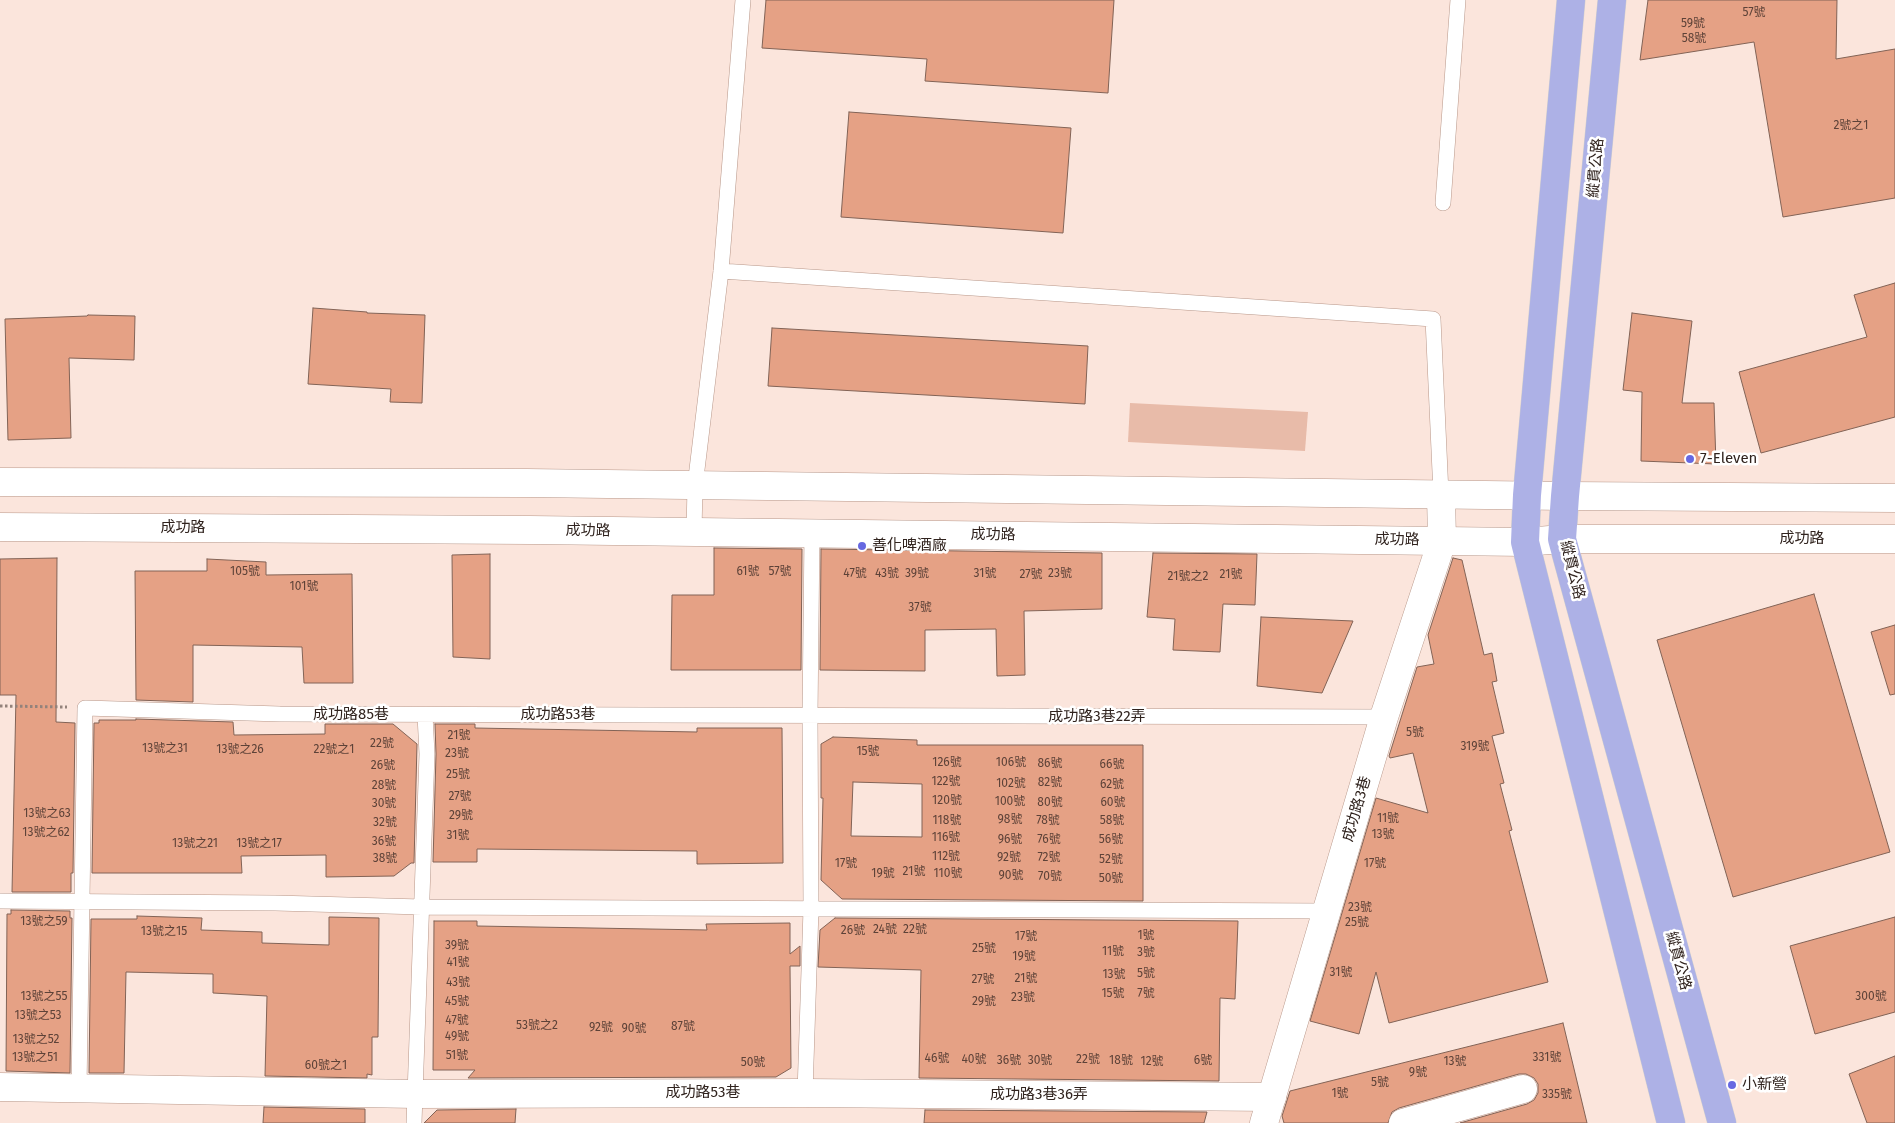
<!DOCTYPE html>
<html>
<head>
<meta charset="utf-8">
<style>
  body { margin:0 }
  canvas { display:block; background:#fbe5dc }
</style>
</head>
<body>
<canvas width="1895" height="1123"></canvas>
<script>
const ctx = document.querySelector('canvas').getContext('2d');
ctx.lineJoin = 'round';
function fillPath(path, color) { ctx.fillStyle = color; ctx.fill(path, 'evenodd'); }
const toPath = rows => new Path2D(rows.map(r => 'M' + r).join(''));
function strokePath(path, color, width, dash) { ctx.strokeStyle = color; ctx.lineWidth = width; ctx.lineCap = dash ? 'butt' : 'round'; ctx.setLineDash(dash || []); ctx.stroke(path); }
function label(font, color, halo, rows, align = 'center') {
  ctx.font = font + ' "Fira Sans","Noto Sans TC",sans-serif'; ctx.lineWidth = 5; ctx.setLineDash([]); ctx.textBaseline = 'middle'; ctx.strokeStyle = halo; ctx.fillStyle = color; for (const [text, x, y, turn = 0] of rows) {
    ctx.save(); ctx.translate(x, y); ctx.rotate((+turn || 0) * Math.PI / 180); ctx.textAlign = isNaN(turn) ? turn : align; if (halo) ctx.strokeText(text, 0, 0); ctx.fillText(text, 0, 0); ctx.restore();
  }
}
fillPath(toPath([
  [1130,403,1308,412,1305,451,1128,442]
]), '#e8bba9');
const building = toPath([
  [766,0,1114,0,1108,93,925,81,927,59,762,48,766,0],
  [1648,0,1837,0,1836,59,1895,49,1895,198,1783,217,1754,42,1640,60,1648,0],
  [849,112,1071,128,1063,233,841,217,849,112],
  [1895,283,1895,417,1761,453,1739,372,1867,337,1854,295,1895,283],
  [313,308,367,312,367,313,425,315,422,403,390,402,391,389,308,384,313,308],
  [1632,313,1692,321,1682,403,1714,403,1716,464,1641,461,1642,392,1623,390,1632,313],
  [88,315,135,316,134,360,69,358,71,438,8,440,5,319,87,316,88,315],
  [772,328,1088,346,1085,404,768,386,772,328],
  [714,548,802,549,801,670,671,670,672,595,714,595,714,548],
  [821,549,1102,553,1102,609,1024,611,1025,675,997,676,996,629,925,630,925,671,820,670,821,549],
  [1153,553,1257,554,1255,605,1223,604,1220,652,1173,650,1175,619,1147,617,1153,553],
  [490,554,490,659,453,657,452,555,490,554],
  [57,558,56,722,75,723,73,873,71,873,71,892,12,892,16,695,0,695,0,559,57,558],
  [1453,558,1462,560,1484,655,1492,653,1497,681,1492,682,1504,733,1492,736,1504,783,1500,784,1512,830,1509,831,1548,982,1389,1023,1376,972,1359,1034,1310,1021,1376,798,1428,813,1413,753,1390,758,1389,756,1417,667,1434,664,1428,635,1453,558],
  [207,559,266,562,266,575,352,574,353,683,304,683,302,647,193,645,193,702,136,700,135,571,207,571,207,559],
  [1814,594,1890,852,1733,897,1657,640,1814,594],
  [1261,617,1353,621,1322,693,1257,686,1261,617],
  [1895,625,1895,694,1890,695,1871,632,1895,625],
  [136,719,233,722,234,735,325,734,325,724,393,724,417,744,414,863,411,863,394,876,326,877,326,855,241,856,242,873,92,873,94,723,99,723,99,720,136,720,136,719],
  [435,724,475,724,475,728,697,732,697,728,782,728,783,863,697,864,697,851,477,849,477,862,433,862,436,754,435,724],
  [833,737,917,740,917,745,1143,745,1143,901,842,899,821,880,823,798,821,798,821,744,833,737],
  [853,782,922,784,922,837,851,836,853,782],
  [11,910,70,911,70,918,72,918,70,1073,6,1071,7,914,11,914,11,910],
  [137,916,202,918,201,930,262,932,262,943,329,945,329,917,379,918,378,1037,372,1037,372,1075,367,1074,367,1078,265,1076,267,996,213,993,213,974,126,972,124,1073,89,1073,91,919,137,919,137,916],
  [1895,917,1895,1012,1815,1034,1790,946,1895,917],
  [835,918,1238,921,1235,999,1220,998,1219,1081,919,1078,921,970,818,967,820,930,835,918],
  [434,921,477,921,477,926,707,930,706,924,790,923,790,954,800,946,800,966,790,966,791,1068,776,1077,468,1078,475,1070,433,1070,434,921],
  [1563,1023,1587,1123,1460,1123,1527,1104,1534,1100,1538,1093,1538,1084,1534,1078,1526,1074,1519,1074,1399,1108,1392,1112,1388,1123,1284,1123,1282,1116,1290,1091,1563,1023],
  [1895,1056,1895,1123,1867,1123,1849,1074,1895,1056],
  [264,1107,365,1109,365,1123,263,1123,264,1107],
  [516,1109,515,1123,424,1123,437,1110,516,1109],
  [925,1110,1207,1112,1204,1123,924,1123,925,1110]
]);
fillPath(building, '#e5a185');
strokePath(building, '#826356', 1);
const service = toPath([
  [1443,203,1458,0],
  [721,271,1433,319,1441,494],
  [694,532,695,486,721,271,743,0],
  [0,901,275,903,422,907,1327,911],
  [79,1088,85,708,280,714,1384,717],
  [805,1093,811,909,810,716,812,533],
  [414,1123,427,754,425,715]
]);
const minor = toPath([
  [0,1087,416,1094,805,1093,1272,1097],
  [1403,1123,1523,1089]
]);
const tertiary = toPath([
  [1264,1123,1384,717,1442,541,1441,494]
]);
const secondary = toPath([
  [0,482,527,483,1565,496,1895,498],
  [0,527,530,530,1525,542,1562,539,1895,539]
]);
const primary = toPath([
  [1571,0,1527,495,1525,542,1671,1123],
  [1612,0,1565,496,1562,539,1722,1123]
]);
strokePath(service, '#b89789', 16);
strokePath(minor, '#b89789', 29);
strokePath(tertiary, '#b89789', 29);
strokePath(secondary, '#b89789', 29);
strokePath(primary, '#d1cfce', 29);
strokePath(toPath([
  [0,706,67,707]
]), '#93827b', 3, [2.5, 2.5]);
strokePath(service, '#fff', 15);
strokePath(minor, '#fff', 28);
strokePath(tertiary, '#fff', 28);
strokePath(secondary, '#fff', 28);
strokePath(primary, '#adb1e6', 28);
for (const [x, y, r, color] of [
  [1690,459,5,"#6668e1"],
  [862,546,5,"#6668e1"],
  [1732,1085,5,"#6668e1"]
]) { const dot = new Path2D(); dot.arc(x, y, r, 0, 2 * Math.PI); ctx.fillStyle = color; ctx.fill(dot); strokePath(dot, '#fff', 2); }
label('12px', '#5d4238', null, [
  ["57號",1754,13],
  ["59號",1693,24],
  ["58號",1694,39],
  ["2號之1",1851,126],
  ["105號",245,572],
  ["61號",748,572],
  ["57號",780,572],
  ["47號",855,574],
  ["43號",887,574],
  ["39號",917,574],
  ["31號",985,574],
  ["23號",1060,574],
  ["27號",1031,575],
  ["21號",1231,575],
  ["21號之2",1188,577],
  ["101號",304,587],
  ["37號",920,608],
  ["5號",1415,733],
  ["21號",459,736],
  ["22號",382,744],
  ["319號",1475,747],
  ["13號之31",165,749],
  ["13號之26",240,750],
  ["22號之1",334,750],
  ["15號",868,752],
  ["23號",457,754],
  ["126號",947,763],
  ["106號",1011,763],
  ["86號",1050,764],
  ["66號",1112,765],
  ["26號",383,766],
  ["25號",458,775],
  ["122號",946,782],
  ["82號",1050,783],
  ["102號",1011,784],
  ["62號",1112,785],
  ["28號",384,786],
  ["27號",460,797],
  ["120號",947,801],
  ["100號",1010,802],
  ["80號",1050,803],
  ["60號",1113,803],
  ["30號",384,804],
  ["13號之63",47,814],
  ["29號",461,816],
  ["11號",1388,819],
  ["98號",1010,820],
  ["118號",947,821],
  ["78號",1048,821],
  ["58號",1112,821],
  ["32號",385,823],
  ["13號之62",46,833],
  ["13號",1383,835],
  ["31號",458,836],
  ["116號",946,838],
  ["96號",1010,840],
  ["76號",1049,840],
  ["56號",1111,840],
  ["36號",384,842],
  ["13號之21",195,844],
  ["13號之17",259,844],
  ["112號",946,857],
  ["92號",1009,858],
  ["72號",1049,858],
  ["38號",385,859],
  ["52號",1111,860],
  ["17號",846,864],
  ["17號",1375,864],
  ["21號",914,872],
  ["19號",883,874],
  ["110號",948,874],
  ["90號",1011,876],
  ["70號",1050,877],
  ["50號",1111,879],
  ["23號",1360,908],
  ["13號之59",44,922],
  ["25號",1357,923],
  ["24號",885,930],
  ["22號",915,930],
  ["26號",853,931],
  ["13號之15",164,932],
  ["1號",1146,936],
  ["17號",1026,937],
  ["39號",457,946],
  ["25號",984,949],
  ["11號",1113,952],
  ["3號",1146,953],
  ["19號",1024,957],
  ["41號",458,963],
  ["31號",1341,973],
  ["5號",1146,974],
  ["13號",1114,975],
  ["21號",1026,979],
  ["27號",983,980],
  ["43號",458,983],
  ["15號",1113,994],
  ["7號",1146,994],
  ["13號之55",44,997],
  ["300號",1871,997],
  ["23號",1023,998],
  ["45號",457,1002],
  ["29號",984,1002],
  ["13號之53",38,1016],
  ["47號",457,1021],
  ["53號之2",537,1026],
  ["87號",683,1027],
  ["92號",601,1028],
  ["90號",634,1029],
  ["49號",457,1037],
  ["13號之52",36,1040],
  ["51號",457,1056],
  ["13號之51",35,1058],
  ["331號",1547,1058],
  ["46號",937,1059],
  ["40號",974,1060],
  ["22號",1088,1060],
  ["36號",1009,1061],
  ["30號",1040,1061],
  ["18號",1121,1061],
  ["6號",1203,1061],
  ["12號",1152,1062],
  ["13號",1455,1062],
  ["50號",753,1063],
  ["60號之1",326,1066],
  ["9號",1418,1073],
  ["5號",1380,1083],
  ["1號",1340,1094],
  ["335號",1557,1095]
]);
label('15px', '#30231e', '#fff', [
  ["縱貫公路",1596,168,-85],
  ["成功路",183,528],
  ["成功路",588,531,1],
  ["成功路",993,535,1],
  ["成功路",1802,539],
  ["成功路",1397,540,1],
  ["縱貫公路",1572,570,76],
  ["成功路85巷",351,715],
  ["成功路53巷",558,715],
  ["成功路3巷22弄",1097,717],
  ["成功路3巷",1357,809,-74],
  ["縱貫公路",1678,961,75],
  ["成功路53巷",703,1093],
  ["成功路3巷36弄",1039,1095]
]);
label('15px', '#30231e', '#fff', [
  ["7-Eleven",1700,459],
  ["善化啤酒廠",872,546],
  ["小新營",1742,1085]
], 'left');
</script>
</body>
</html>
